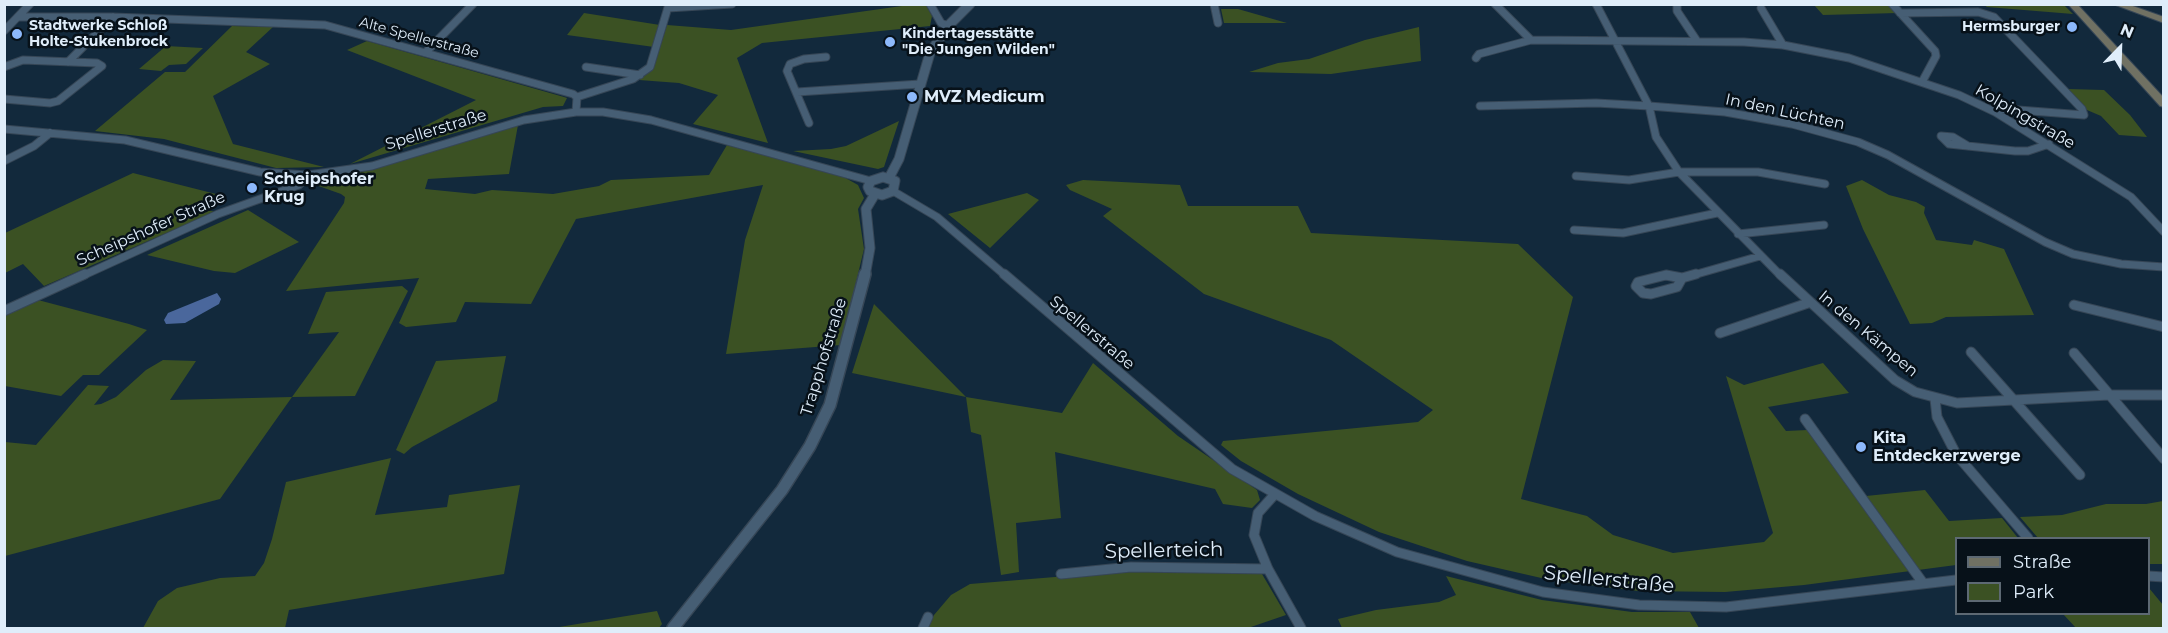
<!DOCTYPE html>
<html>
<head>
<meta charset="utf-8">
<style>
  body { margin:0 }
  #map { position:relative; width:2168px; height:633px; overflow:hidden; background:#12293c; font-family:Montserrat,sans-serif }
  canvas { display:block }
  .frame { position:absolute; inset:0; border:6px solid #dfedfa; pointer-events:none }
  .legend { position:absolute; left:1955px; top:537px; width:195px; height:78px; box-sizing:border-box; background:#071119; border:2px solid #5d6973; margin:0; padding:8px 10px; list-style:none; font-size:18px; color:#dfedfa }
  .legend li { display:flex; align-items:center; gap:12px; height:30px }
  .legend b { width:30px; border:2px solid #5d6973 }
  .north { position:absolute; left:2090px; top:18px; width:60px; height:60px; -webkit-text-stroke:4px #071119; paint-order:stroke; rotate:23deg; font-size:16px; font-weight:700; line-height:24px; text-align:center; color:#dfedfa }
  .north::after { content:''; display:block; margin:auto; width:21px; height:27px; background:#dfedfa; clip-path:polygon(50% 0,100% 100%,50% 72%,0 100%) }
</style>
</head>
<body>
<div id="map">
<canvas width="2168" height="633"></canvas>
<div class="frame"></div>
<ul class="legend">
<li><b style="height:8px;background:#707163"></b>Straße</li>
<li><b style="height:16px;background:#3b5123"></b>Park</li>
</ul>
<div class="north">N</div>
</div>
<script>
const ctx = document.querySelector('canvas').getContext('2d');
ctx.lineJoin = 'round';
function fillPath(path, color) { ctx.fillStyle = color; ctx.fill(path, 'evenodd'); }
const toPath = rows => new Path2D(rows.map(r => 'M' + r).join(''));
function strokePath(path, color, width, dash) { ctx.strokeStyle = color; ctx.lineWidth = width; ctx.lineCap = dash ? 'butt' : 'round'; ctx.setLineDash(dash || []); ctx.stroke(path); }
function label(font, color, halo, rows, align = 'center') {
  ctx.font = font + ' Montserrat,sans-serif'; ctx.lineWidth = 5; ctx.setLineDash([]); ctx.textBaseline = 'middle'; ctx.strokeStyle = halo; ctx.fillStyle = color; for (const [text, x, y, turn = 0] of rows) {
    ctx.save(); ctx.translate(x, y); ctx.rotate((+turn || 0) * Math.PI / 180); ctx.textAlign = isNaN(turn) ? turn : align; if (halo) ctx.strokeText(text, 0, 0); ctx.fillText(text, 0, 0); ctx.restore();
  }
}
fillPath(toPath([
  [916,4,926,5,932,16,930,26,762,43,737,58,768,143,693,124,718,95,679,83,639,80,653,69,667,25,731,30],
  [1814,5,1890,5,1898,13,1823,15],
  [1984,5,2064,5,2073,14,1987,7],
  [1221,9,1238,9,1287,23,1224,23],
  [584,13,660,25,654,47,567,35],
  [232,26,273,27,246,52,270,64,213,96,233,144,324,167,276,168,164,139,95,131,165,72,185,72],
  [1419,27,1421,61,1331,74,1249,72,1278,63,1309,59,1365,40],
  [367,41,564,97,567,98,563,106,543,107,350,164,476,100,347,50],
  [166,46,203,48,186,64,169,65,161,71,139,69],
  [2067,89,2104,90,2130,115,2147,137,2119,135,2101,116,2087,110],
  [899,121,884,167,878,169,793,151,831,149,846,146],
  [518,125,509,174,428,179,425,189,475,194,492,190,553,194,599,186,611,180,709,175,727,145,842,176,858,185,864,198,858,209,864,249,841,345,726,354,745,240,763,185,576,219,531,304,465,302,456,322,406,327,399,323,419,278,286,291,344,203,345,197,341,194,313,184,318,178,372,168],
  [133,173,216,194,198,207,215,212,44,286,23,264,5,273,5,233],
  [1083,180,1180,185,1188,206,1298,206,1311,233,1518,244,1573,297,1521,499,1587,516,1613,535,1673,553,1764,542,1773,533,1726,376,1744,385,1823,363,1849,393,1768,407,1786,431,1807,430,1856,497,1925,490,1949,521,2002,518,2018,538,1956,538,1956,565,1804,585,1725,592,1638,591,1550,580,1467,561,1379,532,1298,494,1241,461,1221,445,1223,441,1418,422,1433,410,1331,340,1204,294,1103,216,1112,209,1070,190,1066,185],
  [1862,180,1889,195,1916,202,1925,207,1924,213,1936,240,1972,245,1974,240,2004,249,2034,315,1946,317,1932,323,1910,324,1863,229,1846,186],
  [1027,193,1039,200,990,248,948,214],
  [248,210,299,242,235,273,214,271,147,255],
  [402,286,408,291,355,396,292,397,220,499,5,556,5,442,36,445,88,385,109,386,94,405,101,404,116,397,146,370,163,360,196,361,170,400,292,397,339,332,308,334,326,292],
  [38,300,129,324,147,330,99,375,83,375,61,396,5,386,4,315],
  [874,304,966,397,1062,413,1093,363,1178,436,1257,490,1260,500,1252,508,1223,504,1215,489,1055,452,1061,518,1016,523,1019,572,1001,575,981,435,971,432,966,397,852,373],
  [506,356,497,401,412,447,404,454,396,450,436,361],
  [391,458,375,515,447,507,449,495,520,485,504,574,289,610,285,628,143,628,158,601,177,588,220,578,255,576,264,563,272,539,286,482],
  [2163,501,2163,564,2149,564,2148,538,2038,538,2020,517,2062,515,2106,504,2146,504],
  [1140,570,1262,574,1286,615,1248,628,928,628,934,615,951,595,970,584],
  [1446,576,1542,600,1632,612,1690,612,1699,628,1342,628,1338,619,1376,610,1439,602,1456,595],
  [2149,588,2163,605,2163,628,2076,628,2063,614,2148,614],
  [657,611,662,624,659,628,553,628]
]), '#3b5123');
fillPath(toPath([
  [217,293,221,299,219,304,185,323,166,324,164,320,168,313]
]), '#4a679c');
const minorFar1 = toPath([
  [930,4,941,23,948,26],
  [1214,4,1218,23],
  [1495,4,1531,40],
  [1596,4,1649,106,1656,137,1679,172,1781,276],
  [1892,4,1935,51,1936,56,1922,82],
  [1677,5,1677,11,1697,41],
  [668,8,732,4],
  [1761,8,1783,45],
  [1900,13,1978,12,1994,17,2082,109,2084,115,2005,109,1995,112],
  [19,17,113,17,325,25,573,94,577,97,576,112],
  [4,31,30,4],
  [426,52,473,4],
  [1476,58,1479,54,1531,40,1744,42,1783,45,1849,58,1959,95,1995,112,2131,197,2164,232],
  [68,62,113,17],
  [4,67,23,60,97,63,102,66,58,101,50,103,4,99],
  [586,67,640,75],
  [797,92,920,84],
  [577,97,633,79,650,67,669,4],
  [1480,106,1596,103,1649,106,1725,112,1792,124,1858,142,1888,155,2045,242,2073,254,2121,264,2164,267],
  [809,123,787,71,790,64,804,59,826,57],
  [4,129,125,140,260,172,308,175,372,166,524,120,576,112,603,112,651,120,871,181],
  [1968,146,1953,137,1941,136,1949,144,2015,151,2028,151,2049,144],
  [4,161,34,146,50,133],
  [1576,176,1629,180,1679,172,1758,172,1825,184],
  [893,191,937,217,1006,276],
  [1574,230,1623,233,1717,213],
  [1738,234,1824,225],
  [82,276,218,214,299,185,308,175],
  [1663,276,1670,276],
  [1690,276,1760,256]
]);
const minor = toPath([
  [1004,274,1232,469,1315,516,1397,552,1543,592,1639,605,1726,607,1956,580],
  [1780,274,1895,380,1915,392,1957,403,2109,395,2164,395],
  [1666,275,1682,278,1677,287,1651,294,1643,293,1636,286,1638,282,1666,275],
  [1682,278,1696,274],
  [2074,305,2164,327],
  [4,311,85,274],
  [1720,333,1808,303],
  [1971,352,2080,475],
  [2074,353,2164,459],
  [1935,399,1937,417,1956,454,2028,538],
  [1805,419,1923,583],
  [1275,494,1258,513,1254,535,1268,569,1301,628],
  [1061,574,1131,567,1268,569],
  [2148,576,2164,577],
  [923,628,928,617]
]);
const tertiaryFar1 = toPath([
  [883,177,895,181,893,191,882,195,870,191,868,187,871,181,883,177],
  [889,178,899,159,930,53,948,26,970,4],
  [865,276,870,248,866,209,875,194]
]);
const tertiary = toPath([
  [673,628,782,490,810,446,830,405,865,274]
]);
const secondary = toPath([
  [2068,4,2077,4,2164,98,2164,107,2160,106,2068,4],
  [2113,4,2127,4,2164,17,2164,23,2113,4]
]);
strokePath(minorFar1, '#364656', 9);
strokePath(minor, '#364656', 11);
strokePath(tertiaryFar1, '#364656', 11);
strokePath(tertiary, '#364656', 14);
strokePath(secondary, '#364656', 2);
strokePath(minorFar1, '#465e74', 7);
strokePath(minor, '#465e74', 9);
strokePath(tertiaryFar1, '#465e74', 9);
strokePath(tertiary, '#465e74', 11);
fillPath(secondary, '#707163');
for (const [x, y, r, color] of [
  [2072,27,6,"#8db9fc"],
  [17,34,6,"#8db9fc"],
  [890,42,6,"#8db9fc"],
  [912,97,6,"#8db9fc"],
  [252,188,6,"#8db9fc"],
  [1861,447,6,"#8db9fc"]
]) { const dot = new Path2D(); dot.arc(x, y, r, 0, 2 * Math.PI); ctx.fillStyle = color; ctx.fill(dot); strokePath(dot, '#071119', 2); }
label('bold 14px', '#dfedfa', '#071119', [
  ["Stadtwerke Schloß",29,26],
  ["Holte-Stukenbrock",29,42],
  ["Hermsburger",2060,27,"right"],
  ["Kindertagesstätte",902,34],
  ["\"Die Jungen Wilden\"",902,50]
], 'left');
label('14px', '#dfedfa', '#071119', [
  ["Alte Spellerstraße",419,38,15]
]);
label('bold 16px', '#dfedfa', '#071119', [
  ["MVZ Medicum",924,97],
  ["Scheipshofer",264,179],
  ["Krug",264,197],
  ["Kita",1873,438],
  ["Entdeckerzwerge",1873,456]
], 'left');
label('16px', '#dfedfa', '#071119', [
  ["In den Lüchten",1785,112,12],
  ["Kolpingstraße",2025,117,30],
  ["Spellerstraße",436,130,-17],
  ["Scheipshofer Straße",151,229,-24],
  ["Spellerstraße",1092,333,40],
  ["In den Kämpen",1868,334,40],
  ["Trapphofstraße",824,357,-73]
]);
label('20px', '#dfedfa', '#071119', [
  ["Spellerteich",1164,551,-1],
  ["Spellerstraße",1609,580,6]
]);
</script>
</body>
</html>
